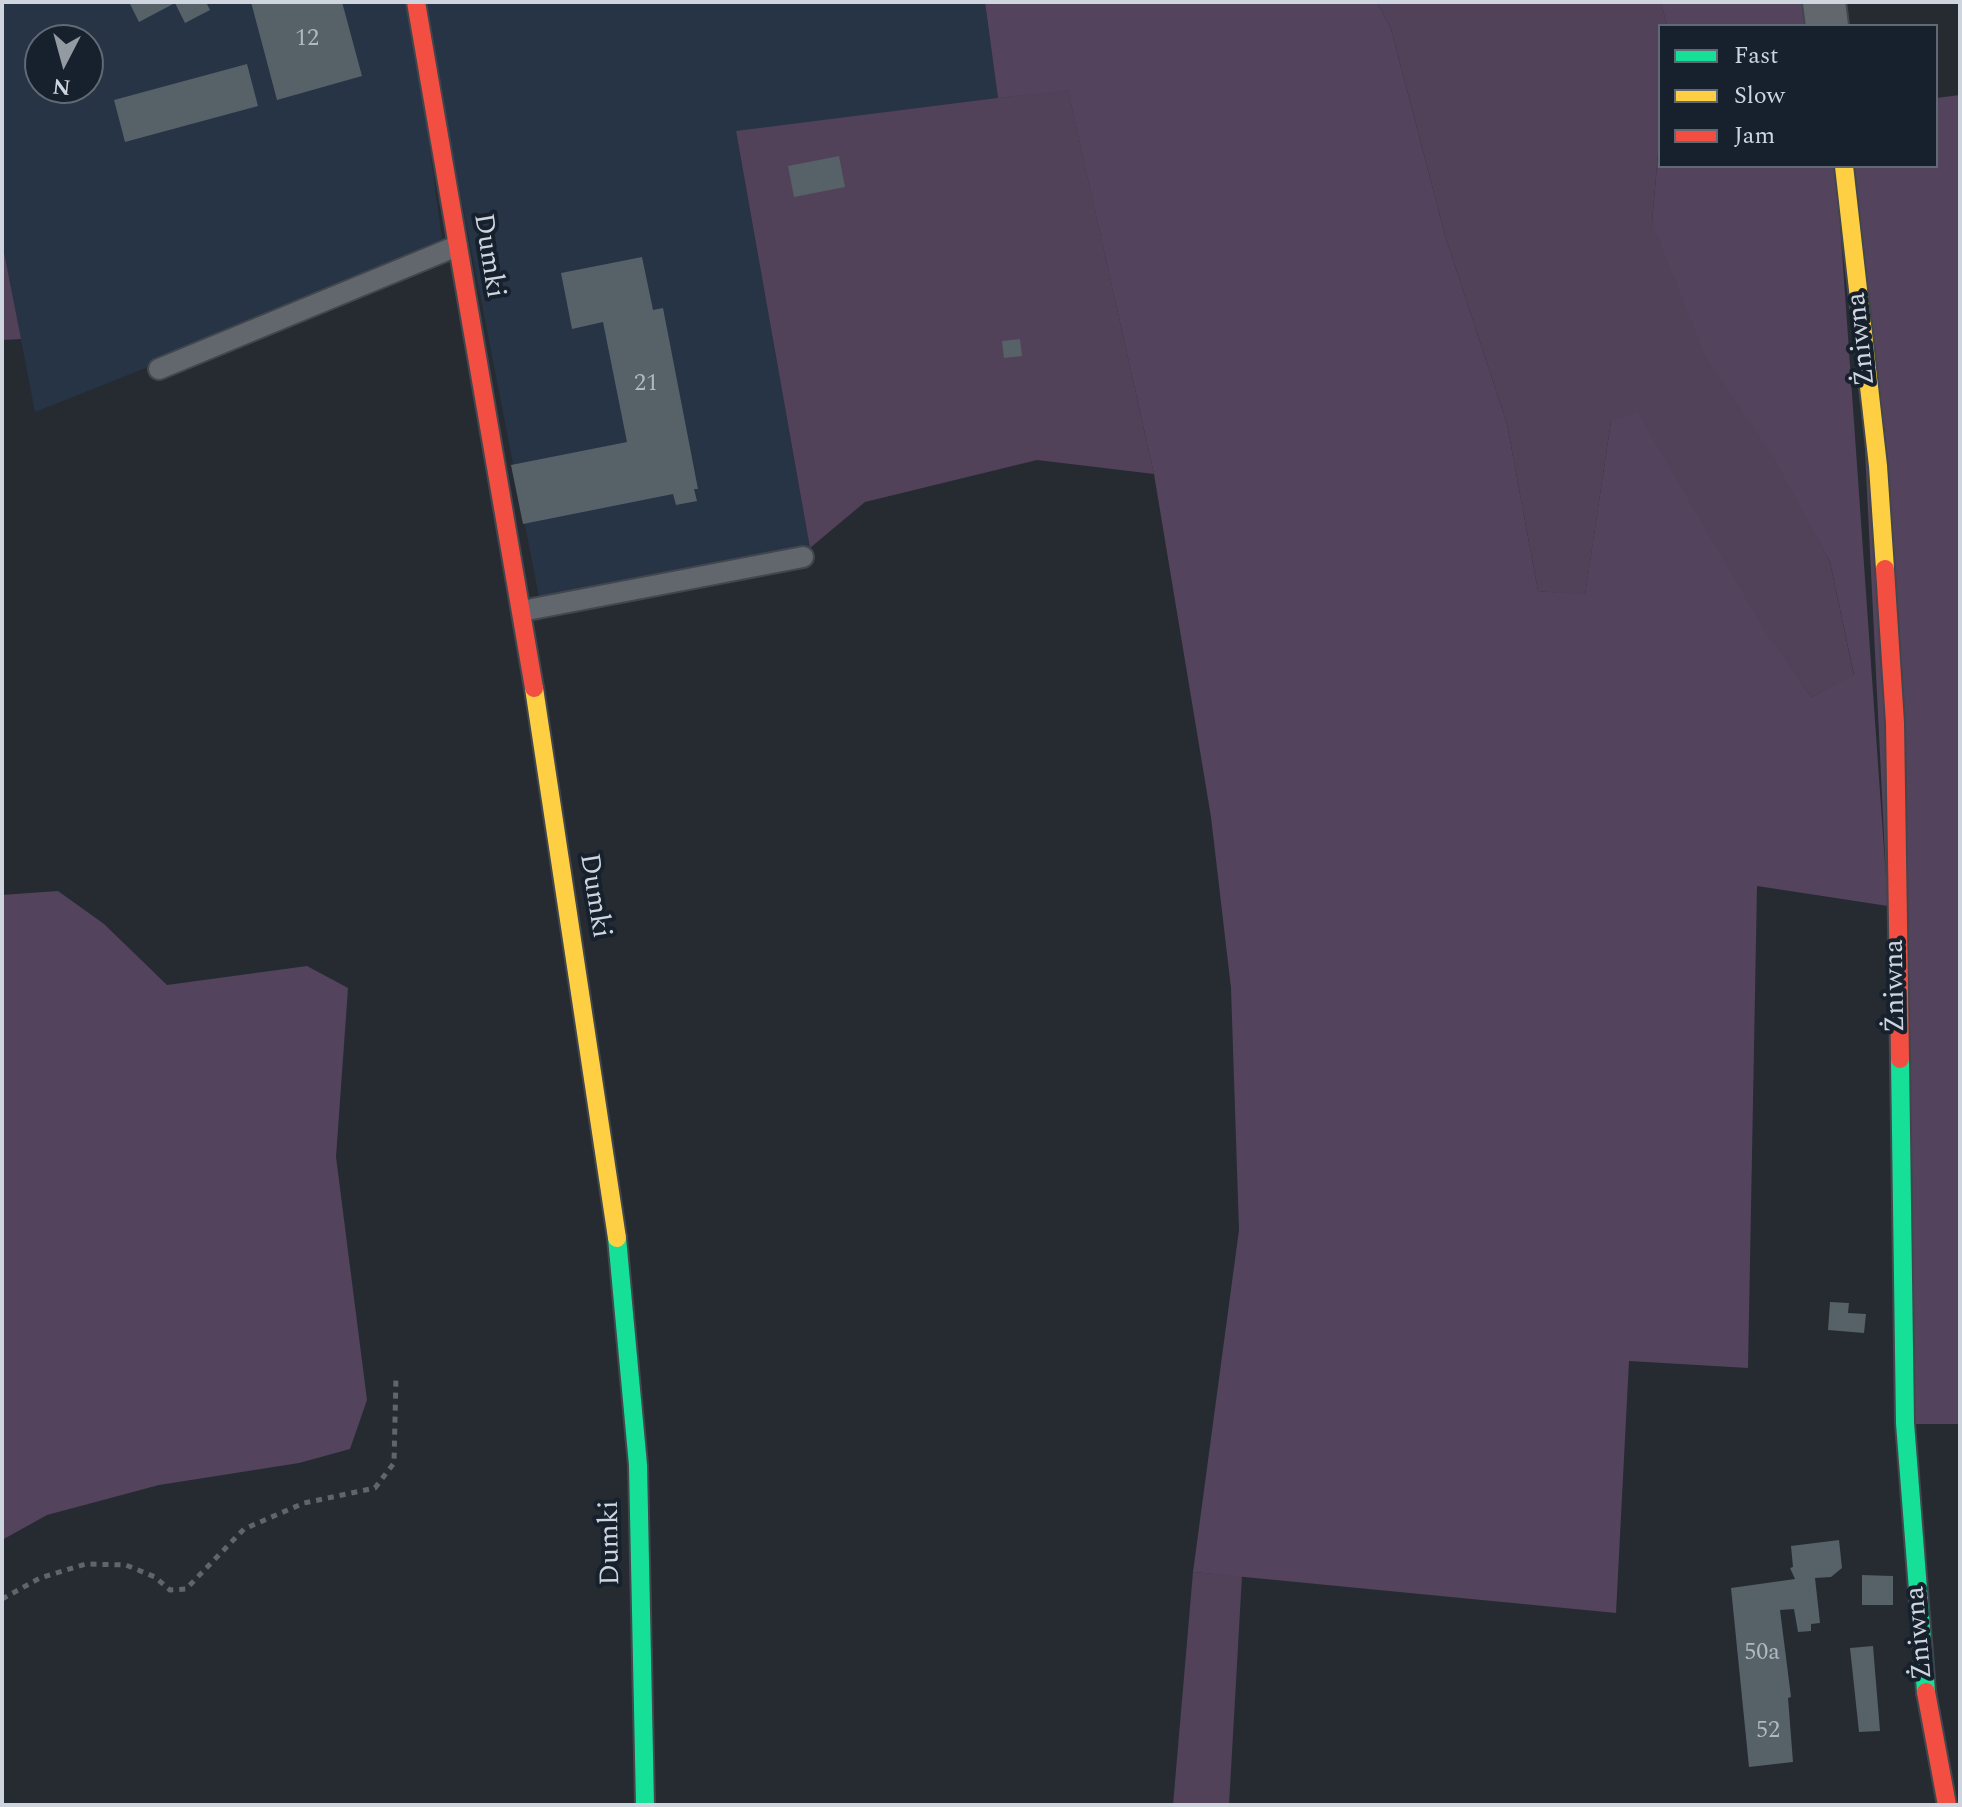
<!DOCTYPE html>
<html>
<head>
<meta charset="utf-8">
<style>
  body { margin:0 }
  #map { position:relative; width:1962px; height:1807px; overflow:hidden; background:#262b32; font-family:Spectral,serif }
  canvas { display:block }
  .frame { position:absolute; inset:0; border:4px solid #ced5de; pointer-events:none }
  .legend { position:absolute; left:1658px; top:24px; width:280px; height:144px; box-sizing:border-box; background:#17212e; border:2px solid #606974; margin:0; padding:10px 14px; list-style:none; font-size:24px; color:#ced5de }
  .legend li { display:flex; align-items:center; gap:16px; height:40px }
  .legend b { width:40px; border:2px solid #606974 }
  .north { position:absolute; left:24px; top:24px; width:80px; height:80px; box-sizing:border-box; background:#17212e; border:2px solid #606974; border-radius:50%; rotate:186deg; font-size:22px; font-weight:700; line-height:32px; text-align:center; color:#ced5de }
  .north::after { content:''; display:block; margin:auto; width:28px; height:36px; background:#939aa2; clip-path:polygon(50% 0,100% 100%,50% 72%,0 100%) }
</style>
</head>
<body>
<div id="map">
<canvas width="1962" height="1807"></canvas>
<div class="frame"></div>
<ul class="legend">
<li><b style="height:10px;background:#16e098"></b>Fast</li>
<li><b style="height:10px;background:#ffcf43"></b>Slow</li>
<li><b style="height:10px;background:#f24e42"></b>Jam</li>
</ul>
<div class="north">N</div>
</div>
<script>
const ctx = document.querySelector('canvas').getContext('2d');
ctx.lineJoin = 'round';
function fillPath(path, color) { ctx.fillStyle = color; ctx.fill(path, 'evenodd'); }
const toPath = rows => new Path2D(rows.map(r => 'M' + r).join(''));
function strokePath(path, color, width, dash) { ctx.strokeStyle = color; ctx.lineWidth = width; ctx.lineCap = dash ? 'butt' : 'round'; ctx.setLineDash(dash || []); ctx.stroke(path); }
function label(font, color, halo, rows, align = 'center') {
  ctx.font = font + ' Spectral,serif'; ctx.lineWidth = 8; ctx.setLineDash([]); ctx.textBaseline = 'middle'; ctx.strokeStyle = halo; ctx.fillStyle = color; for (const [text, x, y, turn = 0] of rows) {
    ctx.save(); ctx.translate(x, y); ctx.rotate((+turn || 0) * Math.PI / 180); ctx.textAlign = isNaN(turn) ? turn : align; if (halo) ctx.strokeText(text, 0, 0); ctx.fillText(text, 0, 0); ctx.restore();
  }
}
fillPath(toPath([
  [2,2,410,2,442,239,148,367,35,412,2,242],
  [40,40,88,40,88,88,40,88],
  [423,2,985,2,998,98,736,132,810,548,540,602]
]), '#263445');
fillPath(toPath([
  [1377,2,1661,2,1667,26,1660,26,1660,131,1652,222,1830,562,1854,676,1811,697,1611,421,1585,596,1538,591,1507,424,1446,239,1391,29],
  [1068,89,1154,474,1037,460,865,502,810,548,736,131],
  [2,242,21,339,2,340],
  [1193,1572,1242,1576,1229,1805,1173,1805]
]), '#514259');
fillPath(toPath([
  [985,2,1377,2,1391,29,1446,239,1507,424,1538,591,1585,595,1611,421,1637,412,1766,633,1811,697,1854,675,1830,562,1773,456,1705,355,1652,222,1660,131,1660,166,1836,166,1888,906,1757,886,1748,1368,1629,1361,1616,1613,1193,1572,1239,1230,1231,988,1211,817,1154,474,1068,90,998,98],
  [1661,2,1816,2,1819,26,1667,26],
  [1960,95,1960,1424,1913,1424,1851,166,1936,166,1936,98],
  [58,891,104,924,167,985,307,966,348,988,336,1157,367,1400,350,1449,299,1463,159,1485,47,1515,2,1540,2,895]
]), '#54435c');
fillPath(toPath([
  [129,2,206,2,210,10,185,23,175,3,139,22],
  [251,2,342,2,362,76,277,100],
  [247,64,258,106,125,142,114,100],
  [839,156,845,187,794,197,788,166],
  [642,257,653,310,663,308,698,489,694,489,697,501,676,505,673,494,523,524,511,465,627,442,603,322,572,329,561,273],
  [1020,339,1022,356,1004,358,1002,341],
  [1830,1302,1849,1303,1848,1313,1866,1314,1864,1333,1828,1330],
  [1839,1540,1842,1568,1831,1577,1815,1578,1820,1623,1811,1624,1811,1631,1798,1632,1794,1609,1780,1610,1791,1697,1788,1698,1793,1762,1749,1767,1731,1588,1795,1579,1790,1568,1793,1567,1791,1546],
  [1862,1575,1893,1576,1893,1605,1862,1605],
  [1873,1646,1880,1731,1859,1732,1850,1648]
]), '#576168');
const lane = toPath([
  [159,369,457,246],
  [522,611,803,557]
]);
const street = toPath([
  [1824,2,1827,26]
]);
const fast = toPath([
  [1900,1059,1905,1423,1926,1692],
  [617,1238,638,1465,645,1805]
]);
const slow = toPath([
  [1844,166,1878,466,1885,569],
  [534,688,617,1238]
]);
const jam = toPath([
  [416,2,534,688],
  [1885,569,1895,723,1900,1059],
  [1926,1692,1947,1805]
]);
strokePath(lane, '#42464d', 24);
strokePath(street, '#42464d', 46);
strokePath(fast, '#42464d', 22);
strokePath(slow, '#42464d', 22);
strokePath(jam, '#42464d', 22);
strokePath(toPath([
  [2,1599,40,1578,86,1564,126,1565,155,1577,170,1590,186,1589,244,1529,304,1503,375,1488,394,1463,396,1376]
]), '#61656b', 5, [6, 6]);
strokePath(lane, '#62666d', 20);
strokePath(street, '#62666d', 42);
strokePath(fast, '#16e098', 18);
strokePath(slow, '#ffcf43', 18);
strokePath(jam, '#f24e42', 18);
label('24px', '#b0b8c0', null, [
  ["12",307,40],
  ["21",646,385],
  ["50a",1762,1654],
  ["52",1768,1732]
]);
label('28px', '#ced5de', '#17212e', [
  ["Dumki",487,256,81],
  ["Żniwna",1863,339,-96],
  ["Dumki",593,896,81],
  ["Żniwna",1897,986,-91],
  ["Dumki",612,1543,-91],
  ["Żniwna",1921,1633,-95]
]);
</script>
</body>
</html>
